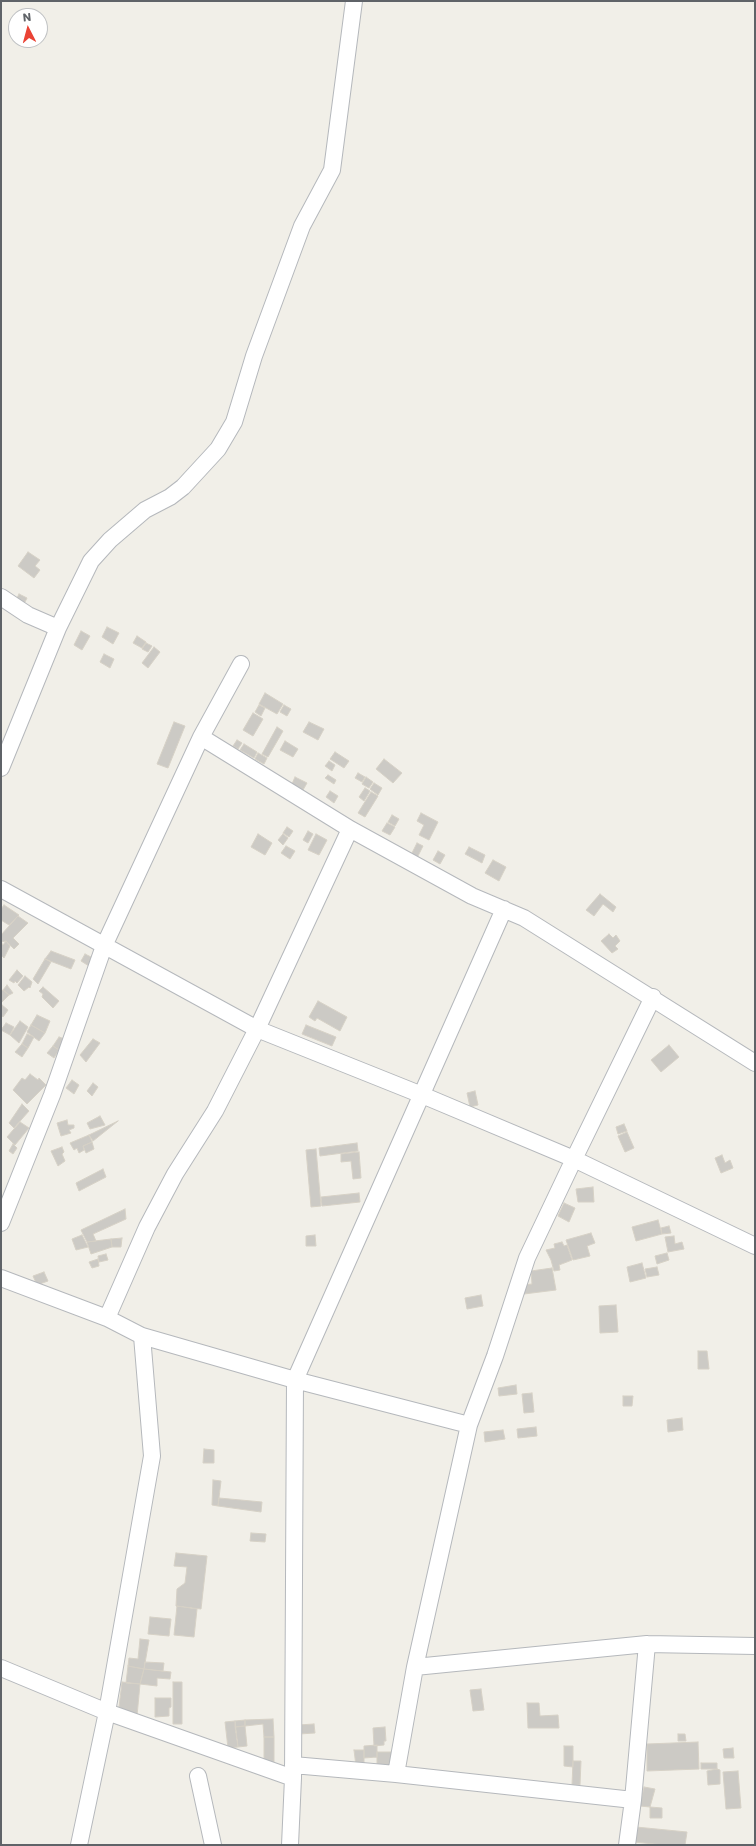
<!DOCTYPE html>
<html>
<head>
<meta charset="utf-8">
<style>
  body { margin:0 }
  #map { position:relative; width:756px; height:1846px; overflow:hidden; background:#f1efe8; font-family:Poppins,sans-serif }
  canvas { display:block }
  .frame { position:absolute; inset:0; border:2px solid #5f6368; pointer-events:none }
  .north { position:absolute; left:8px; top:8px; width:40px; height:40px; box-sizing:border-box; background:#fff; border:1px solid #bfc1c3; border-radius:50%; rotate:354deg; font-size:11px; font-weight:700; line-height:16px; text-align:center; color:#5f6368 }
  .north::after { content:''; display:block; margin:auto; width:14px; height:18px; background:#ea4335; clip-path:polygon(50% 0,100% 100%,50% 72%,0 100%) }
</style>
</head>
<body>
<div id="map">
<canvas width="756" height="1846"></canvas>
<div class="frame"></div>
<div class="north">N</div>
</div>
<script>
const ctx = document.querySelector('canvas').getContext('2d');
ctx.lineJoin = 'round';
function fillPath(path, color) { ctx.fillStyle = color; ctx.fill(path, 'evenodd'); }
const toPath = rows => new Path2D(rows.map(r => 'M' + r).join(''));
function strokePath(path, color, width, dash) { ctx.strokeStyle = color; ctx.lineWidth = width; ctx.lineCap = dash ? 'butt' : 'round'; ctx.setLineDash(dash || []); ctx.stroke(path); }
const building = toPath([
  [28,552,40,560,35,566,40,570,34,578,18,566,28,552],
  [19,594,27,598,22,608,14,604,19,594],
  [107,627,119,633,113,644,102,637,107,627],
  [81,631,90,636,82,650,74,645,81,631],
  [137,636,146,642,142,648,133,643,137,636],
  [146,643,152,646,148,652,142,649,146,643],
  [154,647,160,652,148,668,142,663,154,647],
  [104,654,114,659,110,668,100,662,104,654],
  [265,693,283,704,277,714,259,704,265,693],
  [259,705,265,708,261,716,255,712,259,705],
  [284,705,291,709,287,716,280,712,284,705],
  [253,713,263,719,253,736,243,730,253,713],
  [174,722,185,726,168,768,157,764,174,722],
  [309,722,324,729,318,740,303,732,309,722],
  [277,727,283,731,268,757,262,754,277,727],
  [237,740,242,743,238,749,233,746,237,740],
  [285,741,298,749,293,757,280,750,285,741],
  [244,744,257,752,254,758,240,750,244,744],
  [335,752,349,761,344,768,330,759,335,752],
  [258,753,267,758,264,764,255,759,258,753],
  [384,759,402,773,393,783,376,769,384,759],
  [329,761,335,765,332,771,325,766,329,761],
  [358,773,365,777,362,782,355,778,358,773],
  [328,775,336,780,334,784,325,778,328,775],
  [295,777,307,783,303,790,292,784,295,777],
  [366,777,373,782,369,788,362,784,366,777],
  [374,783,382,788,378,795,370,789,374,783],
  [365,788,370,791,364,801,359,797,365,788],
  [330,791,338,796,334,803,326,797,330,791],
  [371,792,378,796,365,817,358,813,371,792],
  [421,813,438,822,429,840,419,835,424,825,417,821,421,813],
  [392,815,399,819,395,826,388,822,392,815],
  [387,823,395,827,390,835,382,831,387,823],
  [287,827,293,831,289,837,283,833,287,827],
  [308,831,313,834,308,843,303,840,308,831],
  [258,834,272,843,265,855,251,847,258,834],
  [283,834,288,838,283,845,278,840,283,834],
  [316,834,327,840,319,855,308,850,316,834],
  [417,843,423,846,416,860,410,857,417,843],
  [286,846,295,851,290,859,281,853,286,846],
  [469,847,485,855,482,863,465,854,469,847],
  [438,851,445,855,440,864,433,860,438,851],
  [493,860,506,867,499,881,485,873,493,860],
  [600,894,616,907,613,912,603,904,594,916,586,910,600,894],
  [4,905,19,915,9,925,1,920,1,909,4,905],
  [18,916,28,923,13,938,19,944,14,949,6,941,1,942,1,935,18,916],
  [609,934,613,938,616,935,620,941,615,946,618,949,612,953,601,941,609,934],
  [6,941,10,946,4,958,1,955,1,942,3,945,6,941],
  [51,951,75,960,71,969,45,959,51,951],
  [85,954,93,958,89,966,81,961,85,954],
  [45,959,51,962,38,984,33,979,45,959],
  [17,970,23,976,17,983,15,981,14,983,9,980,17,970],
  [25,976,32,982,30,988,29,987,24,991,18,985,25,976],
  [7,985,13,993,9,995,3,990,7,985],
  [43,987,59,1001,53,1008,42,997,43,994,39,991,43,987],
  [3,990,9,995,1,1003,1,992,3,990],
  [318,1001,347,1017,340,1031,317,1018,315,1021,309,1017,318,1001],
  [2,1005,8,1010,3,1017,1,1015,2,1005],
  [37,1015,50,1021,45,1033,31,1025,37,1015],
  [20,1021,28,1027,19,1043,10,1035,20,1021],
  [6,1023,14,1027,10,1035,1,1030,6,1023],
  [31,1025,45,1033,39,1041,27,1032,31,1025],
  [306,1025,336,1037,332,1046,302,1034,306,1025],
  [27,1034,34,1037,28,1048,22,1044,27,1034],
  [59,1037,65,1039,59,1050,53,1046,59,1037],
  [93,1039,100,1043,86,1062,80,1055,93,1039],
  [22,1044,28,1048,22,1057,15,1052,22,1044],
  [669,1045,679,1057,661,1072,651,1060,669,1045],
  [53,1046,59,1050,54,1058,47,1053,53,1046],
  [30,1074,38,1080,39,1078,46,1085,27,1104,13,1090,22,1078,25,1080,30,1074],
  [72,1080,79,1085,74,1094,66,1088,72,1080],
  [93,1083,98,1087,92,1096,87,1091,93,1083],
  [475,1091,478,1105,470,1107,467,1093,475,1091],
  [22,1104,29,1111,14,1128,9,1123,22,1104],
  [100,1116,105,1125,90,1129,87,1123,100,1116],
  [67,1120,68,1125,74,1125,74,1128,69,1130,71,1133,61,1136,57,1123,67,1120],
  [118,1121,93,1141,89,1135,118,1121],
  [20,1122,29,1128,15,1145,7,1137,20,1122],
  [624,1124,627,1131,618,1134,616,1127,624,1124],
  [627,1132,634,1148,625,1152,618,1136,627,1132],
  [89,1135,92,1142,83,1146,84,1150,79,1153,77,1148,74,1150,70,1143,89,1135],
  [92,1142,94,1149,86,1153,83,1146,92,1142],
  [357,1143,358,1151,320,1156,319,1148,357,1143],
  [13,1144,17,1148,13,1154,9,1151,13,1144],
  [62,1147,64,1152,62,1154,65,1161,58,1166,51,1151,62,1147],
  [316,1149,321,1206,311,1207,306,1150,316,1149],
  [359,1152,361,1178,353,1179,351,1161,341,1162,341,1154,359,1152],
  [722,1155,725,1163,730,1160,733,1168,721,1173,715,1158,722,1155],
  [103,1169,106,1177,79,1191,76,1183,103,1169],
  [593,1187,594,1202,578,1202,576,1189,593,1187],
  [359,1193,360,1202,322,1206,321,1197,359,1193],
  [564,1203,575,1208,569,1222,558,1216,564,1203],
  [125,1209,126,1219,93,1234,96,1241,87,1242,81,1230,125,1209],
  [658,1220,662,1234,636,1241,632,1227,658,1220],
  [669,1226,671,1233,662,1234,661,1228,669,1226],
  [591,1233,595,1243,587,1246,590,1256,573,1260,566,1240,591,1233],
  [82,1235,88,1247,76,1250,72,1239,82,1235],
  [315,1235,316,1246,306,1246,306,1236,315,1235],
  [674,1236,675,1244,682,1242,684,1249,668,1252,665,1237,674,1236],
  [122,1238,121,1247,112,1247,111,1239,122,1238],
  [111,1239,112,1247,91,1254,87,1242,111,1239],
  [562,1242,564,1246,567,1245,572,1260,559,1265,560,1270,554,1271,551,1260,546,1250,555,1248,554,1244,562,1242],
  [667,1253,669,1260,657,1264,655,1256,667,1253],
  [106,1254,108,1260,99,1262,98,1256,106,1254],
  [98,1259,99,1266,92,1268,89,1262,98,1259],
  [642,1263,646,1278,630,1282,627,1267,642,1263],
  [657,1267,659,1275,647,1277,645,1269,657,1267],
  [552,1268,556,1290,524,1294,523,1285,532,1284,531,1271,552,1268],
  [44,1272,48,1281,37,1285,33,1276,44,1272],
  [481,1295,483,1306,467,1309,465,1298,481,1295],
  [616,1305,618,1332,600,1333,599,1306,616,1305],
  [698,1351,707,1351,709,1369,698,1369,698,1351],
  [516,1385,517,1394,499,1396,498,1388,516,1385],
  [532,1393,534,1412,524,1413,522,1394,532,1393],
  [623,1396,633,1396,632,1406,623,1406,623,1396],
  [682,1418,683,1430,668,1432,667,1420,682,1418],
  [536,1427,537,1436,518,1438,517,1429,536,1427],
  [503,1430,505,1439,485,1442,484,1432,503,1430],
  [204,1449,214,1450,214,1463,203,1463,204,1449],
  [213,1480,221,1481,218,1506,212,1505,213,1480],
  [219,1498,262,1502,261,1512,218,1506,219,1498],
  [251,1533,266,1534,265,1542,250,1541,251,1533],
  [176,1553,207,1556,201,1609,176,1606,177,1589,185,1583,187,1567,174,1566,176,1553],
  [177,1606,197,1609,194,1637,174,1635,177,1606],
  [150,1617,171,1619,169,1636,148,1634,150,1617],
  [140,1639,149,1640,144,1669,128,1666,129,1658,138,1659,140,1639],
  [145,1662,164,1663,163,1671,144,1669,145,1662],
  [128,1666,144,1669,140,1684,126,1683,128,1666],
  [144,1669,171,1672,170,1679,157,1678,157,1686,140,1684,144,1669],
  [122,1682,140,1684,137,1716,119,1707,122,1682],
  [173,1682,182,1682,182,1724,173,1724,173,1682],
  [481,1689,484,1710,473,1711,470,1690,481,1689],
  [155,1698,171,1698,171,1707,169,1708,169,1716,155,1717,155,1698],
  [527,1703,539,1703,540,1716,558,1715,559,1728,528,1728,527,1703],
  [273,1719,274,1737,264,1737,263,1724,245,1726,245,1720,273,1719],
  [245,1720,245,1726,235,1727,235,1721,245,1720],
  [235,1721,238,1747,228,1748,225,1722,235,1721],
  [314,1724,315,1733,299,1734,298,1725,314,1724],
  [245,1726,247,1746,238,1747,235,1727,245,1726],
  [385,1727,386,1741,384,1741,384,1745,374,1746,373,1728,385,1727],
  [678,1734,685,1734,686,1741,678,1741,678,1734],
  [264,1737,274,1737,274,1762,264,1763,264,1737],
  [698,1742,699,1769,647,1771,647,1744,698,1742],
  [377,1745,377,1757,364,1758,364,1746,377,1745],
  [564,1746,573,1746,573,1767,564,1766,564,1746],
  [733,1748,734,1758,724,1758,723,1749,733,1748],
  [354,1750,364,1750,364,1768,356,1766,354,1750],
  [377,1752,392,1752,392,1769,377,1769,377,1752],
  [573,1761,581,1761,580,1785,572,1785,573,1761],
  [701,1763,717,1763,717,1769,701,1769,701,1763],
  [717,1769,720,1770,720,1784,708,1785,707,1771,717,1769],
  [738,1771,741,1808,726,1809,723,1772,738,1771],
  [644,1787,655,1789,650,1807,640,1806,644,1787],
  [650,1807,662,1808,662,1818,650,1818,650,1807],
  [636,1827,687,1832,685,1845,664,1845,634,1842,636,1827]
]);
fillPath(building, '#cccac5');
strokePath(building, '#d6d1c6', 1);
const street = toPath([
  [1,597,28,615,58,628],
  [201,737,350,829,472,896,524,918,755,1063],
  [1,768,58,628,91,561,110,540,145,510,170,497,183,487,218,449,234,422,254,356,302,226,332,170,354,1],
  [1,889,257,1029,422,1095,574,1159,755,1246],
  [1,1223,52,1095,104,946,201,737,241,664],
  [1,1278,107,1318,142,1336,295,1380,469,1425,415,1667,396,1774],
  [107,1318,147,1227,175,1174,215,1111,257,1029,350,829],
  [469,1425,495,1356,527,1258,574,1159,653,997],
  [415,1667,647,1644,755,1646],
  [1,1668,107,1712,293,1778],
  [293,1765,396,1774,633,1800],
  [198,1776,213,1845],
  [79,1845,107,1712,152,1456,142,1336],
  [290,1845,293,1778,295,1380,504,909],
  [627,1845,633,1800,647,1644]
]);
strokePath(street, '#b5b8bc', 18);
strokePath(street, '#fff', 16);
</script>
</body>
</html>
